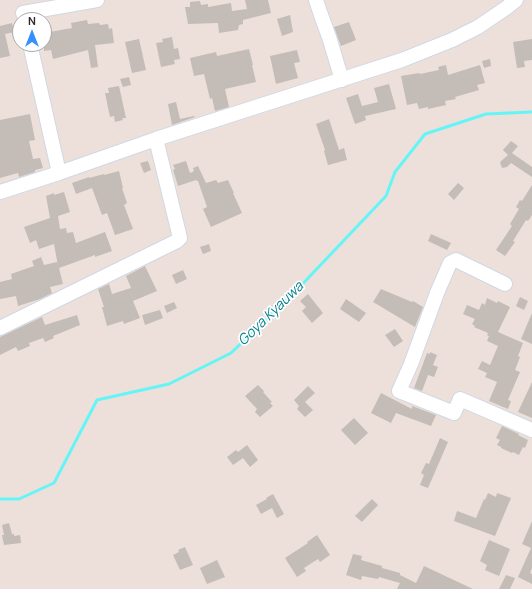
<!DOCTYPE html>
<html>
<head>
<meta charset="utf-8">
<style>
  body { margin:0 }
  #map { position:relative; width:532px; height:589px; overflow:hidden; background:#ede0da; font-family:Manrope,sans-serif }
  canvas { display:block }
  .north { position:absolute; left:12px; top:12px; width:40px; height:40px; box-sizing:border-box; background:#fff; border:1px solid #a9a9a9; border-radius:50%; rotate:0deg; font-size:11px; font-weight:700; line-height:16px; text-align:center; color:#292929 }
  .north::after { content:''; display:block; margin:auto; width:14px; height:18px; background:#358fff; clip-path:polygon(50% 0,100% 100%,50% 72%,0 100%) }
</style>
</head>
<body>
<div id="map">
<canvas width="532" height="589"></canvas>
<div class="north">N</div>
</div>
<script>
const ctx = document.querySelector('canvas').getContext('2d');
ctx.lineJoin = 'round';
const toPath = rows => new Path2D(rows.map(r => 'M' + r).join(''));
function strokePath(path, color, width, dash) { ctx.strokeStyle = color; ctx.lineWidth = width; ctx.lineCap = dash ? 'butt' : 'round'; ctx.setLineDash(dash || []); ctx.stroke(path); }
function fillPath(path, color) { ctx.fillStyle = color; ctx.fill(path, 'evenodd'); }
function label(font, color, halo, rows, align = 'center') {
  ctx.font = font + ' Manrope,sans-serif'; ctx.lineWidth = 3.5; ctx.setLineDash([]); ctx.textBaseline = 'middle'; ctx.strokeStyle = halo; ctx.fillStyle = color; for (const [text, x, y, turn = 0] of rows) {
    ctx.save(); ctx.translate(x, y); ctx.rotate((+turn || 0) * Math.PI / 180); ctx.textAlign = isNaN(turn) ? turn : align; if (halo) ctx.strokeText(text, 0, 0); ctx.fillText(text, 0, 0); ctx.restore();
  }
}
strokePath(toPath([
  [0,499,19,499,54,483,97,400,169,384,231,353,293,294,386,196,395,172,425,134,486,114,532,112]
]), '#65f5f7', 3);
fillPath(toPath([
  [245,0,268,0,271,13,243,20,243,24,239,25,238,30,219,33,218,23,188,24,185,7,190,7,190,2,200,1,201,5,208,4,208,7,231,3,232,11,247,9],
  [290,15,293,32,282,36,277,19],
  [87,20,88,24,99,23,100,25,108,24,109,29,112,28,114,43,95,45,98,67,91,68,88,50,53,59,51,50,44,51,44,33,72,28,71,23],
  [349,22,356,40,341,46,334,27],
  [12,23,14,32,5,34,10,56,0,58,0,26],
  [172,37,174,49,178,48,180,59,174,60,175,64,161,67,156,43,163,42,162,39],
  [139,39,146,70,132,73,125,42],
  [532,39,532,60,524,61,525,67,517,68,513,42],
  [249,49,253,65,252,65,256,82,225,89,229,107,215,111,212,98,210,99,204,74,194,76,190,58,216,52,217,56],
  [297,50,300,62,294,63,298,78,276,84,270,56],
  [490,59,491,66,484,68,482,61],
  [446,65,448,75,480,65,485,83,477,85,479,90,455,97,456,99,445,101,446,105,428,109,428,107,419,109,417,103,407,105,401,76,419,73,420,74,439,70,438,67],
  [129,77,131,85,123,87,120,79],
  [389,84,396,109,365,116,366,120,355,124,346,98,358,94,362,106,378,102,374,88],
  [119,86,126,118,122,118,123,120,115,122,114,116,110,117,105,93,109,93,108,88],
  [176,102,180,119,194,116,195,117,172,125,168,104],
  [30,114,35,140,29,141,33,159,40,158,43,168,35,170,35,172,19,177,18,173,0,178,0,120],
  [329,119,339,150,344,148,347,160,328,165,324,151,325,150,316,124],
  [511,141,518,146,512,153,532,167,532,177,511,163,507,167,502,168,500,162,508,155,503,150],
  [148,161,151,170,144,173,140,163],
  [186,161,190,173,194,171,193,168,198,166,206,183,216,180,218,183,228,180,234,193,233,193,242,213,211,227,203,209,207,207,198,181,197,181,196,180,178,186,173,170,175,169,173,165],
  [119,171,123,188,122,188,127,203,124,205,133,229,115,235,107,213,102,215,92,188,76,194,72,183,89,177,89,178,104,174,104,175],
  [458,183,464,188,454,200,448,194],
  [532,185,532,215,528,221,526,220,513,241,515,242,505,256,496,250,512,226,510,224,519,209,516,207,520,200,522,201],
  [64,192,70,212,58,216,60,229,66,228,67,233,73,232,76,243,105,232,112,251,95,257,95,255,59,268,63,284,50,287,52,293,40,299,18,306,16,296,0,299,0,282,12,279,11,274,34,266,32,261,41,257,44,265,57,262,58,266,54,244,39,249,36,240,30,243,24,227,50,218,46,196,54,193,54,195],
  [431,234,451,243,447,250,428,241],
  [209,244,211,251,203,254,200,247],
  [145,266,157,291,133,301,140,318,124,324,123,321,107,326,102,307,104,307,98,289,109,284,112,294,131,288,126,276],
  [183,270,187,279,176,284,172,275],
  [381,289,412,302,413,301,423,307,415,327,373,302],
  [308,294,323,313,312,323,302,311,306,307,300,301],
  [520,297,528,301,524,310,516,306],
  [487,298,497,303,498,301,510,307,498,332,523,343,518,356,520,357,515,370,520,372,508,400,511,401,508,409,489,401,497,382,485,377,487,373,478,369,482,361,490,365,498,346,487,341,489,336,487,335,488,333,474,327,475,326,472,324,475,319,463,314,467,305,479,310,482,303,485,305],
  [346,299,366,313,359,322,340,309],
  [174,302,177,308,167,313,164,306],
  [160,310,163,318,145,325,142,315],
  [532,313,532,344,521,339],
  [77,315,80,325,53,336,54,338,45,342,43,338,29,343,30,346,18,351,16,347,0,355,0,337,42,317,45,325],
  [395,329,403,341,394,347,385,335],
  [430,352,437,355,433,365,438,367,434,377,428,375,422,391,414,388,427,353,430,354],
  [532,382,532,418,518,412],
  [258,385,264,391,263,392,272,402,270,403,273,406,260,417,255,412,257,409,245,396],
  [308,386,315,393,305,402,313,410,305,417,297,409,299,406,294,400],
  [381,393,412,409,412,406,436,415,431,426,396,413,391,423,371,413],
  [354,418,368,433,355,445,341,430],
  [502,426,519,434,518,435,528,440,525,448,523,447,519,455,513,452,512,453,501,448,501,447,497,445,500,440,496,438],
  [440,438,448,442,428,488,420,485,424,475,421,473,426,463,429,464],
  [247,445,258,460,250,467,243,458,233,465,227,457,236,450,238,452],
  [488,493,496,497,497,493,511,498,495,536,454,521,457,511,476,518,484,499,485,500],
  [273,494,284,514,277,518,272,508,261,514,256,505,267,499,266,498],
  [372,499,378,505,362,522,355,516],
  [532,521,532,568,530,573,532,574,532,584,518,577,531,548,522,544],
  [9,523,12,534,14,534,14,536,20,535,21,543,4,545,2,535,4,535,2,525],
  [317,535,330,555,320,562,318,559,304,568,306,571,297,577,285,558,308,543,307,542],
  [489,540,510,549,499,576,485,570,487,565,480,561],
  [185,547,193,565,180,570,173,555,179,552,178,550],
  [353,554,362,556,361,560,382,566,382,568,400,573,400,575,416,583,424,566,473,589,397,589,400,583,379,577,378,579,362,576,361,580,346,575],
  [217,560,225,577,207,584,200,568],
  [506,575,515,578,510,589,499,589]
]), '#c4bcb6');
const minor = toPath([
  [316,0,321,15,329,37,342,80],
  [23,13,97,0],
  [30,44,59,173],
  [0,192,59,173,156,139,402,60,452,40,478,27,506,8,516,0],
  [505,284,456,260,450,263,437,293,411,364,399,391,454,413,460,399,532,430],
  [0,328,177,241,180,238,156,139]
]);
strokePath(minor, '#cfd8e4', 16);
strokePath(minor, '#fff', 14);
label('italic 14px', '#06818d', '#fff', [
  ["Goya Kyauwa",271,314,-44]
]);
</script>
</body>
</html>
